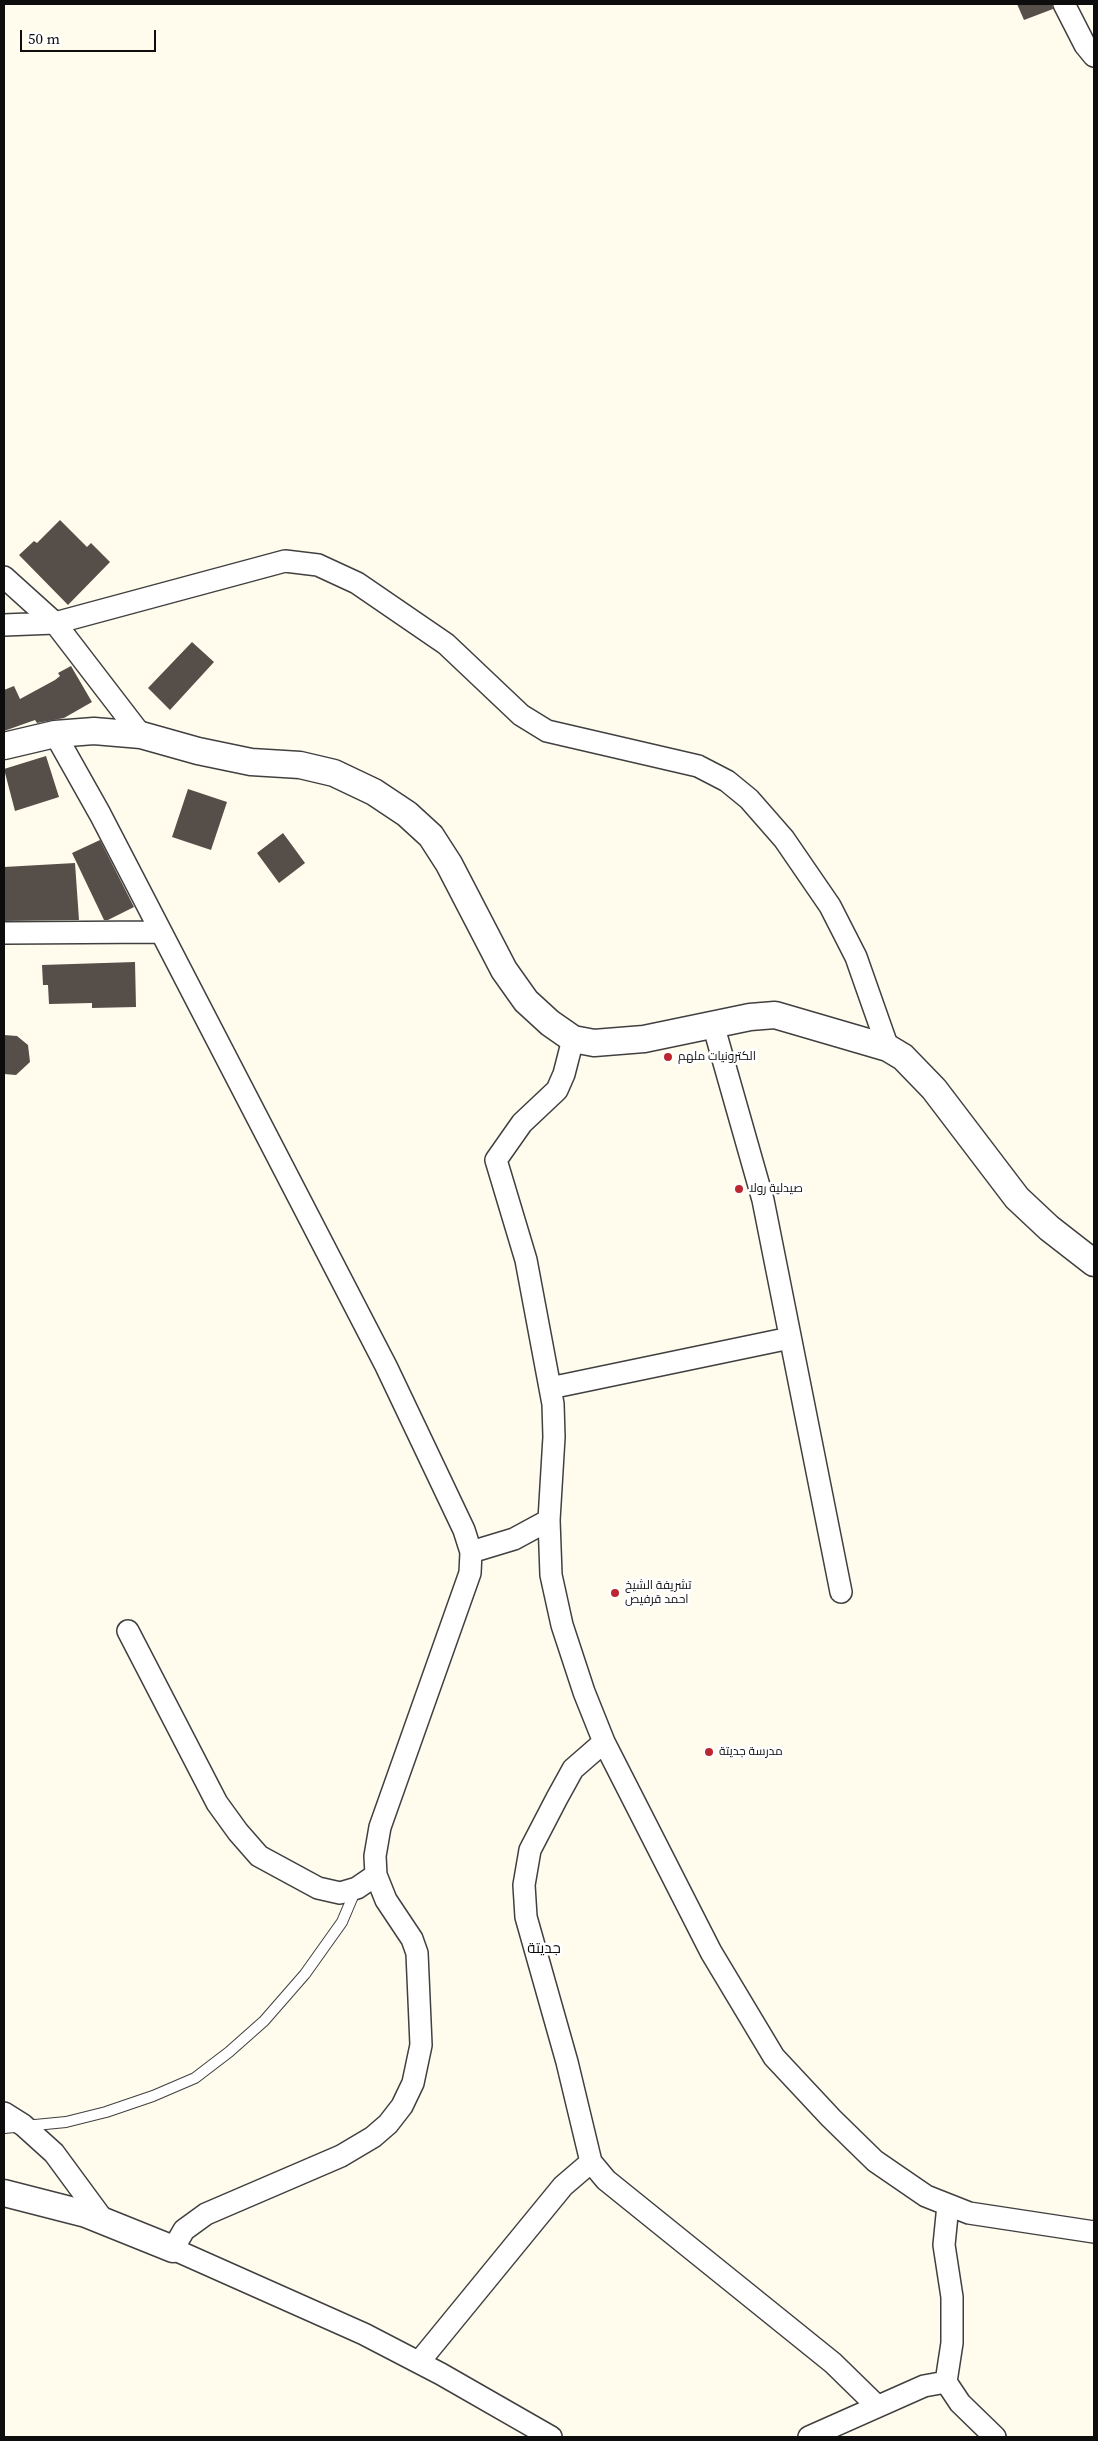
<!DOCTYPE html>
<html>
<head>
<meta charset="utf-8">
<style>
  body { margin:0 }
  #map { position:relative; width:1098px; height:2441px; overflow:hidden; background:#fffbed; font-family:"Source Serif 4",serif }
  canvas { display:block }
  .frame { position:absolute; inset:0; border:5px solid #0d0d0d; pointer-events:none }
  .scale { position:absolute; left:20px; top:30px; width:136px; height:22px; box-sizing:border-box; border:2px solid #0d0d0d; border-top:0; padding-left:6px; font-size:15px; line-height:18px; white-space:nowrap; color:#0d0d0d; -webkit-text-stroke:4px #fff; paint-order:stroke }
</style>
</head>
<body>
<div id="map">
<canvas width="1098" height="2441"></canvas>
<div class="frame"></div>
<div class="scale">50 m</div>
</div>
<script>
const ctx = document.querySelector('canvas').getContext('2d');
ctx.lineJoin = 'round';
function fillPath(path, color) { ctx.fillStyle = color; ctx.fill(path, 'evenodd'); }
const toPath = rows => new Path2D(rows.map(r => 'M' + r).join(''));
function strokePath(path, color, width, dash) { ctx.strokeStyle = color; ctx.lineWidth = width; ctx.lineCap = dash ? 'butt' : 'round'; ctx.setLineDash(dash || []); ctx.stroke(path); }
function label(font, color, halo, rows, align = 'center') {
  ctx.font = font + ' "Source Serif 4",Cairo,serif'; ctx.lineWidth = 5; ctx.setLineDash([]); ctx.textBaseline = 'middle'; ctx.strokeStyle = halo; ctx.fillStyle = color; for (const [text, x, y, turn = 0] of rows) {
    ctx.save(); ctx.translate(x, y); ctx.rotate((+turn || 0) * Math.PI / 180); ctx.textAlign = isNaN(turn) ? turn : align; if (halo) ctx.strokeText(text, 0, 0); ctx.fillText(text, 0, 0); ctx.restore();
  }
}
fillPath(toPath([
  [1017,4,1052,4,1053,9,1024,20],
  [60,520,87,547,91,543,110,562,68,605,19,555,34,541,37,543],
  [192,642,214,662,170,710,148,688],
  [71,666,92,702,64,718,37,723,35,720,4,731,4,690,14,686,20,699,55,680,60,676,58,673],
  [46,756,59,797,15,811,4,769],
  [188,789,227,802,211,850,172,837],
  [283,833,305,863,279,883,257,853],
  [100,840,134,907,108,920,104,920,72,853],
  [75,863,79,920,4,921,4,867],
  [135,962,136,1007,92,1008,92,1003,49,1004,48,985,43,985,42,965],
  [4,1035,17,1036,28,1045,30,1062,16,1075,4,1074]
]), '#564e49');
const service = toPath([
  [4,2128,66,2122,106,2112,153,2096,195,2078,229,2052,264,2021,305,1974,342,1922,356,1889]
]);
const minor = toPath([
  [1064,4,1085,45,1094,56],
  [4,577,55,623,141,735],
  [4,625,55,623,285,561,318,565,357,583,446,644,521,715,547,731,698,766,727,781,749,799,784,839,830,906,856,957,888,1048],
  [55,734,100,814,386,1366,464,1530,471,1552,470,1573,380,1827,375,1856,376,1875,386,1900,412,1939,417,1953,421,2045,413,2083,402,2106,388,2124,373,2137,341,2156,206,2214,184,2230,173,2249,364,2334,441,2374,551,2437],
  [4,933,161,932],
  [713,1024,763,1200,841,1592],
  [550,1388,790,1338],
  [549,1520,554,1437,553,1404,526,1260,496,1160,522,1123,557,1090,564,1074,573,1039],
  [471,1552,514,1539,549,1520,551,1575,562,1625,584,1692,604,1742,711,1952,774,2057,831,2118,875,2161,926,2196,969,2213,1094,2232],
  [128,1631,217,1803,238,1832,259,1856,318,1888,340,1893,357,1888,376,1875],
  [604,1742,573,1769,557,1798,530,1850,524,1885,526,1917,567,2062,591,2162,606,2180,833,2363,877,2406],
  [4,2113,23,2125,54,2153,104,2221],
  [948,2205,944,2245,952,2297,952,2343,946,2382,960,2403,995,2437],
  [419,2362,563,2186,591,2162],
  [809,2437,924,2386,946,2382]
]);
const tertiary = toPath([
  [4,746,55,734,94,731,141,735,198,751,251,762,300,765,334,773,374,792,407,814,431,836,449,864,504,970,526,1001,550,1023,573,1039,594,1043,644,1039,750,1017,775,1015,888,1048,903,1057,934,1089,1017,1198,1049,1228,1094,1263],
  [4,2193,86,2214,173,2249]
]);
strokePath(service, '#404040', 12);
strokePath(minor, '#404040', 24);
strokePath(tertiary, '#404040', 29);
strokePath(service, '#fff', 10);
strokePath(minor, '#fff', 21);
strokePath(tertiary, '#fff', 26);
for (const [x, y, r, color] of [
  [668,1057,5,"#bc2631"],
  [739,1189,5,"#bc2631"],
  [615,1593,5,"#bc2631"],
  [709,1752,5,"#bc2631"]
]) { const dot = new Path2D(); dot.arc(x, y, r, 0, 2 * Math.PI); ctx.fillStyle = color; ctx.fill(dot); strokePath(dot, '#fff', 2); }
label('12px', '#0d0d0d', '#fff', [
  ["الكترونيات ملهم",678,1057],
  ["صيدلية رولا",749,1189],
  ["تشريفة الشيخ",625,1586],
  ["احمد قرفيص",625,1600],
  ["مدرسة جديتة",719,1752]
], 'left');
label('15px', '#0d0d0d', '#fff', [
  ["جديتة",544,1949]
]);
</script>
</body>
</html>
